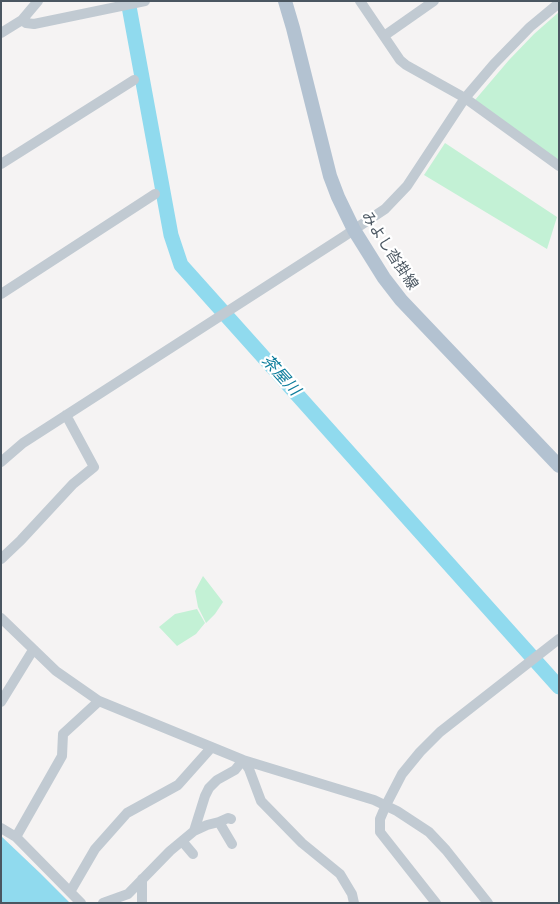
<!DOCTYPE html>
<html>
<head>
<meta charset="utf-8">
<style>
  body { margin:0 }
  #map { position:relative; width:560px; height:904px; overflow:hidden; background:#f5f3f3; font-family:Roboto,sans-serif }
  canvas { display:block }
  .frame { position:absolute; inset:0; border:2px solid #4a5661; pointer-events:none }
</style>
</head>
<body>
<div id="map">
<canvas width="560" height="904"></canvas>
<div class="frame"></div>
</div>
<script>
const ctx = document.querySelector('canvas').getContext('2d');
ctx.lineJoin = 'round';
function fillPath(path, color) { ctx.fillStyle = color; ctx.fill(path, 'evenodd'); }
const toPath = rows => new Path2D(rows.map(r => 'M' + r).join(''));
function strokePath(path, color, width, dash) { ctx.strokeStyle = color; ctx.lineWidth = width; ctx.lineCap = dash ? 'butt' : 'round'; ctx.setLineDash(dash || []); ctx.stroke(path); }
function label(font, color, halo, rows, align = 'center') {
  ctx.font = font + ' Roboto,"Noto Sans JP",sans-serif'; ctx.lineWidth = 4.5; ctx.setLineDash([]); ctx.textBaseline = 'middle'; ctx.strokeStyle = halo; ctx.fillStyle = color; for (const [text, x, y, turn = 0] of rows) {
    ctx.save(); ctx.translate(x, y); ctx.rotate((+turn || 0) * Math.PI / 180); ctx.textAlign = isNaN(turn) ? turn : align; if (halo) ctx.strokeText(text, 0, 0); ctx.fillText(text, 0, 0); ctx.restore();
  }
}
fillPath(toPath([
  [559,12,559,163,475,100,509,60,534,34],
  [445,143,557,217,547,249,424,175],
  [203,576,223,602,215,614,206,623,198,607,195,591],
  [197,609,205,623,196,634,177,646,159,627,175,614]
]), '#c3f1d5');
fillPath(toPath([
  [1,836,40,873,70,903,1,903]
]), '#90daee');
strokePath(toPath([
  [128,1,171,235,181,265,559,687]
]), '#90daee', 15);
strokePath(toPath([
  [360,1,400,60,406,65,465,98,559,166],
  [22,20,26,23,34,24,145,1],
  [1,33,22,20,38,1],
  [384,36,434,1],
  [1,164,134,80],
  [1,294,155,194],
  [1,462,23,443,343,237,385,209,407,186,465,98,494,64,530,27,559,3],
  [1,559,21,540,73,484,94,467,66,415],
  [1,618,56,671,99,701,243,760,374,800,397,811,429,832,446,850,488,903],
  [1,702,33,650],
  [219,822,228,818,231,819],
  [1,828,16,837,81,903],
  [194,831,205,796,209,788,217,780,235,770,243,760,249,769,261,801,302,843,340,874,352,894,354,903],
  [16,837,62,756,63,734,99,701],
  [182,841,193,854],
  [70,892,95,849,127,813,178,785,211,748],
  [103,903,128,894,170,851,194,831,207,825,219,822,232,844],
  [142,903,142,879],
  [436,903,380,832,380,819,386,805,402,774,420,752,440,732,559,639]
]), '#c1cad2', 10);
strokePath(toPath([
  [285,1,293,28,330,176,338,197,354,230,384,278,401,300,559,466]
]), '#b3c2d1', 14);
label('15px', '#4a5661', '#fff', [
  ["みよし沓掛線",389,251,57]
]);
label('italic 16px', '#0c7c9b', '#fff', [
  ["茶屋川",280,376,48]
]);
</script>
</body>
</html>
